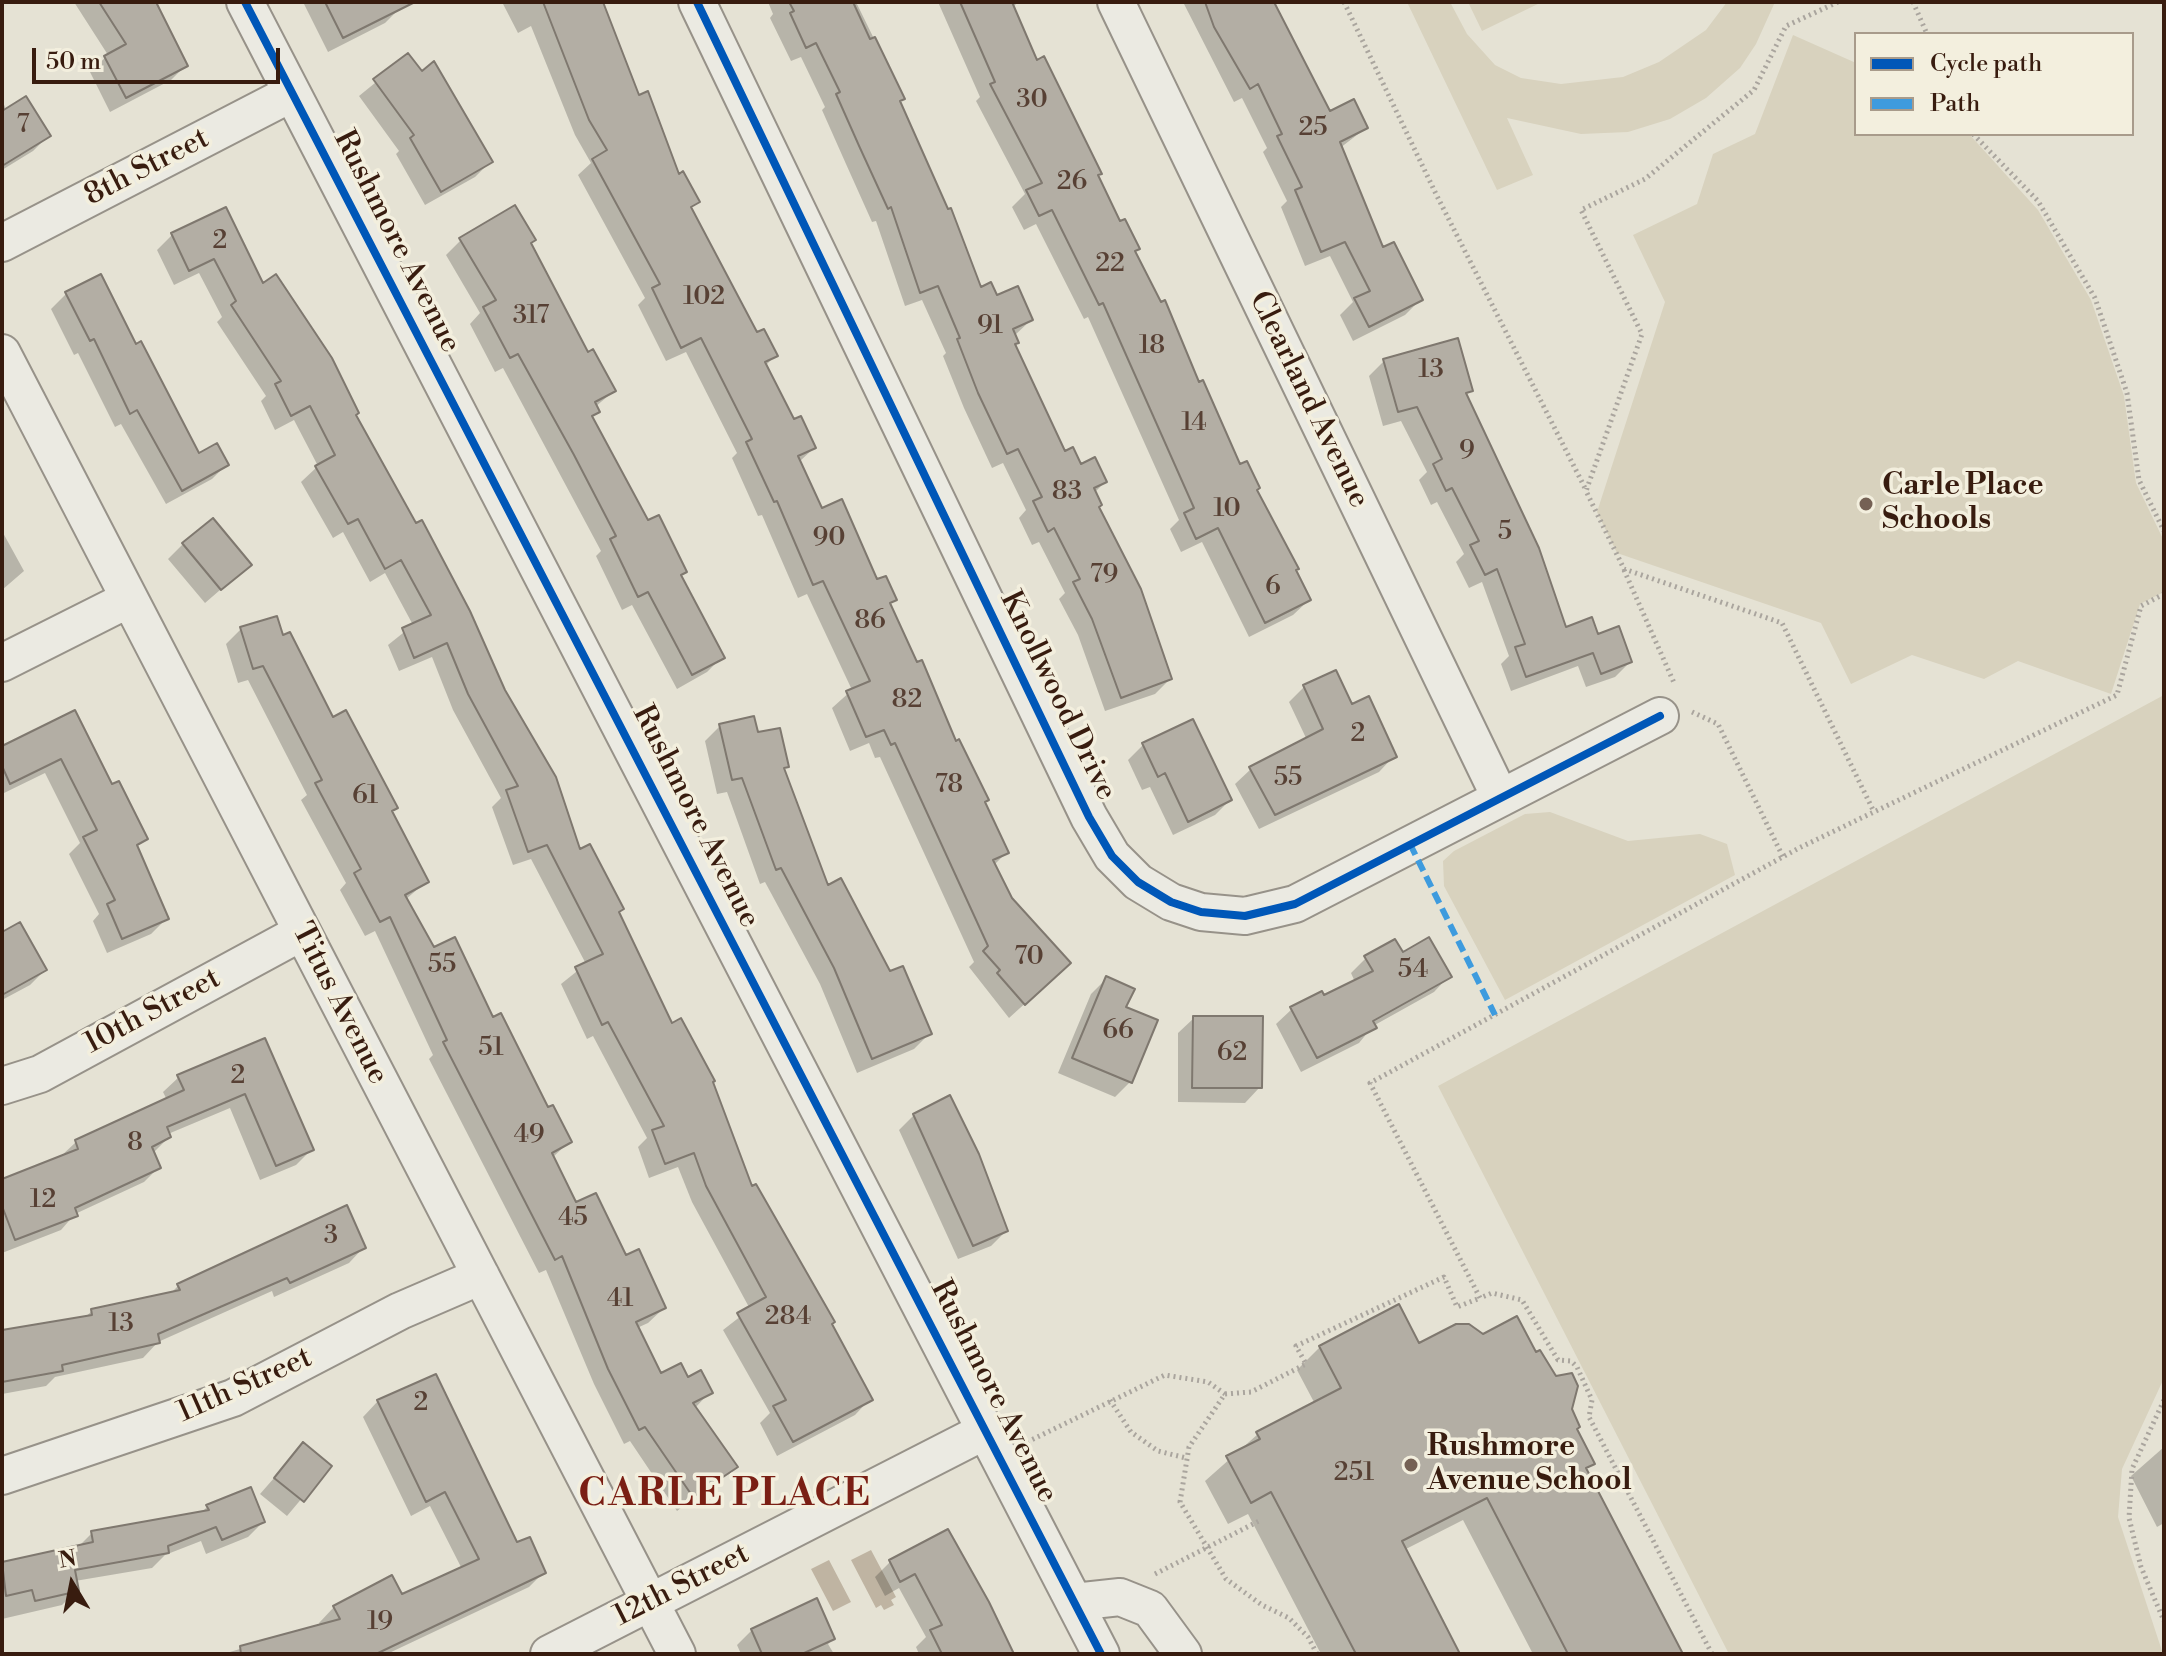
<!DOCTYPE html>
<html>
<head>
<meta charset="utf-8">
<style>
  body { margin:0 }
  #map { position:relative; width:2166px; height:1656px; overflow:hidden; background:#e5e2d4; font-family:"Libre Bodoni",serif }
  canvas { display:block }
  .frame { position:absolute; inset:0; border:4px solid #381c0f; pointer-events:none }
  .legend { position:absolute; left:1854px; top:32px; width:280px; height:104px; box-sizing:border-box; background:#f3efde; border:2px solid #a89b8b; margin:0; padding:10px 14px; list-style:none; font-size:24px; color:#381c0f }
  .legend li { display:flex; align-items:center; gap:16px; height:40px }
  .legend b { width:40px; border:2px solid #a89b8b }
  .north { position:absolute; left:32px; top:1544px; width:80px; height:80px; -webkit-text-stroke:6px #f3efde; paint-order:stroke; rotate:350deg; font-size:22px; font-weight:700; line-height:32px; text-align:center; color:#381c0f }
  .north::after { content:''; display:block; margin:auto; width:28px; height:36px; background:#381c0f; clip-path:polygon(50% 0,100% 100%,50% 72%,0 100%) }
  .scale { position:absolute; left:32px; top:48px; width:248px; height:36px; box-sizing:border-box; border:4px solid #381c0f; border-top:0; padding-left:10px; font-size:24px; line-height:28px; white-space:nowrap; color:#381c0f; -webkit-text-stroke:6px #f3efde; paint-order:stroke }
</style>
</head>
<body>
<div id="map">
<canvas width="2166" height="1656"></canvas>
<div class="frame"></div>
<ul class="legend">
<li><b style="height:10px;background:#0057b8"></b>Cycle path</li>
<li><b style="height:10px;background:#3e9bde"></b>Path</li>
</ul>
<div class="north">N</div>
<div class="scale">50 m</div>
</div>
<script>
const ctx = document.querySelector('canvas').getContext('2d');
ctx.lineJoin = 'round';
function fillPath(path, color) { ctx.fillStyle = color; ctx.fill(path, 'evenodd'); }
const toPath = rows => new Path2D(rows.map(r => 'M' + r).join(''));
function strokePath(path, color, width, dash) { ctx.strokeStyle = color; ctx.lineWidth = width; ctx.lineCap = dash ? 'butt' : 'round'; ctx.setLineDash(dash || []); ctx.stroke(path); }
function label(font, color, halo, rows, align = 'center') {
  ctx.font = font + ' "Libre Bodoni",serif'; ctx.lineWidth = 7; ctx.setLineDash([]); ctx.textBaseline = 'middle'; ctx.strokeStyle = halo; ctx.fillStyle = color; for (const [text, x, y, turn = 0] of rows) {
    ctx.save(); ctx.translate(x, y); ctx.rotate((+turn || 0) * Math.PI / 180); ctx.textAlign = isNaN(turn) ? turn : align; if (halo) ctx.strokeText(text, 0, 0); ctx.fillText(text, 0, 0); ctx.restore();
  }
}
fillPath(toPath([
  [1407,2,1450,2,1467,34,1495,65,1521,78,1561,84,1623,77,1659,62,1706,30,1727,2,1775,2,1756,44,1740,68,1706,98,1670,119,1628,132,1581,134,1507,118,1533,175,1497,190],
  [1468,2,1542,2,1482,31],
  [1793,35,1856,63,1856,134,1969,134,2038,210,2091,300,2124,396,2136,483,2164,541,2164,592,2140,604,2111,694,2018,661,1984,679,1912,655,1851,684,1821,623,1617,553,1597,512,1665,302,1633,235,1697,204,1713,154,1755,134],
  [2164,695,2164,1378,2122,1469,2118,1517,2163,1654,1729,1654,1438,1086],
  [1550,812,1628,841,1700,834,1727,844,1735,875,1505,1000,1444,886,1443,861,1454,851,1525,814]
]), '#d8d2be');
fillPath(toPath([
  [871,1550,896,1597,891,1600,894,1605,884,1610,881,1605,876,1608,851,1560],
  [829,1560,851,1602,833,1611,811,1569]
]), '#bfb4a2');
fillPath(toPath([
  [74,2,156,2,186,65,171,80,110,112,90,72,108,55],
  [303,2,397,2,400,8,385,23,328,52],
  [502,2,600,2,638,97,678,177,698,202,690,209,757,335,775,356,765,366,793,422,814,448,799,462,821,510,895,600,889,606,1007,852,994,865,1053,978,1009,1018,969,967,974,962,880,757,875,758,869,743,850,751,832,708,852,690,807,594,798,598,762,515,758,516,732,458,737,453,686,352,666,361,638,305,645,298,578,175,591,163,575,135,531,26,518,33],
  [768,2,856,2,903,98,898,103,980,290,1031,320,1014,336,1013,346,1064,454,1105,482,1094,493,1097,508,1170,679,1155,694,1105,711,1078,635,1059,599,1065,593,1039,542,1032,545,1019,518,1026,510,1003,463,992,468,964,408,943,356,946,353,922,300,905,306,876,221,872,222,846,164,822,110,825,107,801,57,791,61,770,18,773,14],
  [938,2,1018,2,1012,8,1036,63,1074,117,1119,224,1138,248,1134,252,1309,600,1293,615,1249,637,1202,542,1181,552,1170,529,1179,520,1088,317,1084,319,1036,224,1024,230,1012,207,1025,194,976,101,980,97],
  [1183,2,1263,2,1329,113,1366,128,1340,148,1382,250,1420,300,1405,315,1353,341,1340,315,1353,302,1330,256,1305,266,1281,207,1287,201,1263,152,1267,148,1242,98,1234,102],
  [408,56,490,162,475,177,425,205,396,154,399,151,359,96],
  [2,99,6,110,48,136,33,151,2,170],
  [172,235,262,286,354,416,579,852,617,913,671,1026,711,1083,751,1189,870,1399,855,1415,777,1456,760,1423,770,1413,723,1330,750,1309,692,1202,678,1167,649,1178,638,1147,647,1138,593,1036,587,1039,561,984,586,964,531,859,513,865,492,807,501,798,453,710,432,657,399,671,388,645,413,625,385,573,370,582,343,532,333,538,301,482,318,466,294,420,275,430,261,401,266,396,217,322,222,317,199,273,174,285,157,250],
  [461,240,529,244,587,355,614,391,595,407,597,411,591,417,647,523,685,572,680,577,722,657,707,672,677,689,632,605,622,610,596,556,601,551,503,368,495,372,470,324,480,313,446,255],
  [66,294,135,347,198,456,227,464,212,479,166,504,121,424,115,427,78,353,74,355,51,309],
  [1384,361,1471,391,1465,396,1565,629,1597,636,1630,662,1615,677,1586,687,1578,666,1511,691,1501,664,1509,656,1482,582,1469,588,1456,562,1464,554,1437,502,1431,505,1419,480,1427,472,1401,421,1383,426,1369,376],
  [2,531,24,571,2,590],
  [183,544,249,565,205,603,168,559],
  [241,629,281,637,391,812,427,881,405,900,433,950,492,1020,569,1142,552,1158,575,1205,625,1258,664,1308,648,1323,637,1328,660,1376,687,1380,710,1392,695,1408,735,1466,677,1511,630,1441,624,1444,594,1384,546,1270,539,1273,429,1059,433,1055,375,931,365,936,340,890,346,883,301,800,307,795,248,680,238,683,226,644],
  [1304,687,1351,707,1394,756,1379,772,1259,829,1235,784,1251,769,1306,738,1289,702],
  [74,713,111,787,146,839,136,848,166,919,151,934,107,953,93,921,99,914,69,854,80,843,45,773,2,794,2,748],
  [1192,722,1230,800,1215,815,1173,835,1150,787,1142,790,1128,760,1143,745],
  [720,726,757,735,786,766,783,769,826,888,929,1034,914,1049,857,1073,820,984,765,882,760,884,727,792,717,794,705,741],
  [2,934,45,970,30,985,2,1000],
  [1402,955,1449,976,1434,992,1373,1026,1359,1043,1301,1072,1276,1024,1292,1009,1355,982,1351,973,1366,958],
  [1106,979,1130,1082,1115,1097,1058,1073,1091,994],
  [1194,1018,1260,1087,1245,1103,1178,1102,1178,1033],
  [264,1041,311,1150,296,1165,260,1180,230,1108,168,1134,169,1137,154,1152,159,1167,144,1182,75,1214,61,1230,2,1253,2,1181,59,1158,76,1142,167,1100,163,1092,179,1077],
  [914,1115,1006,1231,991,1246,958,1259,899,1130],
  [364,1247,349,1263,274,1297,272,1291,158,1342,143,1358,55,1377,46,1386,2,1394,2,1332,84,1318,92,1311,170,1294,178,1286],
  [1483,1336,1535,1355,1570,1409,1575,1429,1592,1463,1585,1471,1681,1654,1533,1654,1463,1520,1404,1550,1459,1654,1321,1654,1248,1514,1228,1524,1205,1481,1258,1434,1315,1404,1297,1370,1320,1347,1418,1346],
  [378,1401,544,1572,529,1587,387,1654,336,1654,319,1623,334,1607,401,1596,462,1569,430,1506,411,1516,363,1417],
  [303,1445,329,1466,287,1516,260,1494],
  [2164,1447,2164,1523,2157,1527,2131,1476],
  [208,1506,263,1522,248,1537,206,1554,201,1541,165,1555,152,1568,75,1581,77,1590,62,1605,2,1619,2,1564,78,1547,92,1533,200,1514],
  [947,1531,1012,1654,919,1654,916,1647,926,1637,899,1588,885,1596,875,1577,890,1562],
  [304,1630,311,1654,223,1654],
  [752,1630,833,1639,828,1644,834,1654,741,1654,737,1645]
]), '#0003');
const building = toPath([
  [99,2,156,2,188,66,126,98,104,56,126,44,99,2],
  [325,2,415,2,343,38,325,2],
  [543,2,603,2,639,95,648,91,679,174,683,171,700,202,691,207,757,332,764,329,778,356,765,362,794,419,801,416,816,448,798,456,822,508,842,499,877,579,886,576,897,600,890,603,917,662,922,660,956,741,959,739,989,800,985,802,1009,853,993,860,1012,898,1071,963,1025,1005,997,973,1000,970,983,951,988,946,895,743,891,745,884,730,866,737,846,691,870,681,823,581,813,585,777,501,774,502,746,442,752,439,701,338,681,348,652,288,660,284,592,159,607,150,589,120,543,2],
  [789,2,853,2,870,39,875,37,905,99,900,101,948,209,951,208,981,287,991,282,997,295,1018,286,1033,320,1013,329,1019,343,1015,344,1065,451,1073,447,1081,464,1095,457,1107,482,1094,488,1102,505,1099,507,1141,589,1172,679,1121,698,1092,619,1073,582,1080,579,1054,528,1048,532,1033,501,1042,497,1018,449,1007,454,978,393,957,339,960,338,938,286,920,293,891,207,888,209,860,148,836,94,840,92,816,43,806,48,790,13,794,11,789,2],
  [960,2,1012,2,1037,60,1044,56,1102,174,1098,175,1120,221,1125,219,1140,249,1135,251,1161,302,1165,300,1199,382,1203,380,1240,464,1247,461,1260,488,1257,490,1299,569,1296,570,1311,600,1265,623,1218,528,1196,539,1184,513,1194,508,1103,303,1099,305,1052,210,1039,216,1026,190,1042,183,990,84,995,82,960,2],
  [1205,2,1274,2,1330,111,1354,99,1368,128,1340,142,1383,247,1394,242,1423,300,1369,327,1354,298,1370,291,1345,242,1321,252,1295,190,1302,187,1277,136,1282,134,1258,84,1250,89,1214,27,1205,2],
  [408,53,422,71,434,61,493,162,441,192,410,138,414,135,373,79,408,53],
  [26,96,51,136,2,166,2,111,26,96],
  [515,205,536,240,531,243,588,352,593,349,616,391,595,402,600,412,592,416,648,520,659,515,687,572,681,575,725,658,692,675,648,592,638,597,610,539,616,536,574,455,518,354,510,358,483,307,496,300,459,238,515,205],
  [226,207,263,283,276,274,332,358,359,413,356,415,416,523,422,520,470,611,505,690,556,777,580,849,590,844,624,909,619,912,672,1023,681,1018,715,1081,713,1082,752,1186,756,1184,835,1322,832,1324,873,1400,793,1442,773,1406,786,1400,737,1313,766,1297,706,1186,694,1153,665,1164,652,1130,664,1126,608,1022,602,1025,575,967,603,954,547,845,528,852,506,790,518,786,468,694,447,643,414,658,402,628,431,615,401,560,385,569,358,519,348,524,315,466,335,455,310,406,291,416,275,384,281,381,231,305,236,301,214,259,189,271,171,233,226,207],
  [101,274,136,344,141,341,199,453,217,443,229,465,182,491,137,410,130,414,94,339,90,341,65,292,101,274],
  [1458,338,1473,391,1466,393,1539,548,1566,627,1592,617,1598,634,1619,626,1632,662,1601,674,1593,653,1526,677,1515,647,1525,644,1497,569,1485,575,1470,545,1479,541,1452,488,1446,491,1433,464,1442,459,1417,407,1398,412,1383,359,1458,338],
  [213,518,252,565,221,590,182,543,213,518],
  [277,616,283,635,290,632,333,717,346,710,398,808,392,811,429,882,405,895,434,947,455,937,493,1017,501,1013,548,1107,553,1105,572,1142,552,1153,576,1202,596,1193,626,1255,639,1249,666,1308,636,1322,661,1373,681,1363,688,1377,701,1370,713,1393,693,1403,738,1467,693,1497,645,1427,639,1430,608,1369,562,1256,555,1260,443,1042,447,1040,390,917,380,922,354,873,361,869,315,783,322,780,263,666,253,669,240,627,277,616],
  [1336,670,1352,704,1369,696,1397,757,1275,815,1249,767,1323,729,1303,685,1336,670],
  [75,710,112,784,119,781,148,839,137,845,169,919,122,939,107,904,115,900,83,837,97,830,61,759,10,784,2,766,2,746,75,710],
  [754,716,758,732,780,728,789,767,784,768,828,885,841,878,890,971,903,966,932,1034,872,1059,834,968,781,868,776,870,742,778,732,780,719,724,754,716],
  [1193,719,1232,800,1188,822,1165,773,1158,777,1142,743,1193,719],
  [20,922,47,970,2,995,2,932,20,922],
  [1429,937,1452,977,1373,1021,1377,1028,1317,1058,1290,1007,1322,991,1324,995,1373,971,1364,956,1395,939,1403,952,1429,937],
  [1106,976,1135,989,1126,1007,1158,1020,1132,1083,1072,1058,1106,976],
  [1193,1016,1263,1016,1262,1088,1192,1088,1193,1016],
  [265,1038,314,1150,276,1166,245,1094,167,1127,171,1137,152,1147,161,1168,75,1208,78,1216,15,1240,2,1206,2,1179,78,1149,75,1140,184,1090,177,1075,265,1038],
  [950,1095,979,1154,1008,1231,973,1246,913,1114,950,1095],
  [347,1205,366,1248,290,1283,287,1278,158,1334,160,1343,62,1365,63,1371,2,1382,2,1330,92,1315,91,1309,180,1290,177,1284,347,1205],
  [1399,1304,1419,1343,1456,1324,1469,1324,1483,1334,1517,1316,1536,1352,1540,1350,1556,1376,1572,1373,1578,1386,1572,1409,1580,1427,1577,1429,1595,1464,1586,1468,1683,1654,1568,1654,1487,1498,1402,1541,1460,1654,1356,1654,1271,1492,1251,1503,1226,1456,1260,1439,1256,1432,1341,1388,1319,1346,1399,1304],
  [436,1374,517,1542,530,1537,546,1573,376,1654,241,1654,240,1646,340,1619,333,1606,392,1575,402,1594,479,1559,445,1492,426,1502,377,1400,436,1374],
  [303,1442,332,1466,304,1502,274,1478,303,1442],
  [251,1487,265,1522,222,1540,216,1527,168,1546,169,1553,75,1570,79,1591,35,1601,32,1590,6,1596,2,1562,93,1542,91,1531,209,1510,206,1505,251,1487],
  [948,1529,989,1602,1014,1654,942,1654,930,1630,942,1625,915,1574,900,1582,889,1560,948,1529],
  [817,1598,835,1639,802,1654,762,1654,751,1629,817,1598]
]);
fillPath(building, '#b3aea4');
strokePath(building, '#7f786f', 2);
const minor = toPath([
  [245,2,1101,1654],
  [697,2,1089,817,1112,856,1138,882,1171,902,1201,912,1245,916,1295,904,1660,716],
  [1116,2,1500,797],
  [2,243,292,93],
  [2,353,677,1654],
  [2,663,129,599],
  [2,1086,40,1074,302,932],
  [2,1476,233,1398,400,1311,481,1276],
  [1074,1602,1120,1597,1150,1609,1183,1654],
  [549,1654,985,1431]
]);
strokePath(minor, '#979289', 40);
strokePath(toPath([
  [1344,2,1436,194,1586,490],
  [1838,2,1786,26,1754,90,1645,179,1581,210,1642,334,1586,491,1624,569,1782,623,1874,812],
  [1913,2,1927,34],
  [1973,134,2038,201,2095,298,2127,393,2139,480,2164,531],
  [1624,570,1675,685],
  [1692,712,1718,724,1783,857],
  [1110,1400,1131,1432,1158,1451,1186,1458],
  [2164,1400,2132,1469,2129,1518,2141,1567,2164,1621],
  [1027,1442,1165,1375,1208,1382,1225,1394],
  [1155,1574,1259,1521],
  [1317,1654,1308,1637,1289,1618,1262,1605,1226,1579,1180,1502,1189,1447,1225,1394,1251,1392,1306,1364,1296,1346,1444,1277,1457,1307,1480,1298],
  [1712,1654,1589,1417,1592,1400,1577,1367,1571,1361,1558,1360,1522,1300,1492,1293,1480,1298,1370,1083,1799,848,2117,695,2141,606,2164,594]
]), '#aaa59e', 5, [2, 4]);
strokePath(minor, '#ebeae2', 36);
strokePath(toPath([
  [1410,844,1495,1015]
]), '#3e9bde', 6, [12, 6]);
strokePath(toPath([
  [245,2,1101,1654],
  [697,2,1089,817,1112,856,1138,882,1171,902,1201,912,1245,916,1295,904,1660,716]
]), '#0057b8', 8);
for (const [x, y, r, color] of [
  [1866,504,8,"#756154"],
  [1411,1465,8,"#756154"]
]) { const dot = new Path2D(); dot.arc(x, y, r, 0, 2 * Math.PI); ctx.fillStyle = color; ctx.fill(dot); strokePath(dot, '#f3efde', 3); }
label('26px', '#574034', null, [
  ["30",1032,101],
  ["7",23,126],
  ["25",1313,129],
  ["26",1072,183],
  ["2",220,242],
  ["22",1110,265],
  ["102",704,298],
  ["317",531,317],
  ["91",990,327],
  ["18",1152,347],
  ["13",1431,371],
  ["14",1194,424],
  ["9",1467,452],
  ["83",1067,493],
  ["10",1227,510],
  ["5",1505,533],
  ["90",829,539],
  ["79",1104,576],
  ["6",1273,588],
  ["86",870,622],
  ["82",907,701],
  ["2",1358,735],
  ["55",1288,779],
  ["78",949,786],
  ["61",365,797],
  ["70",1029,958],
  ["55",442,966],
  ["54",1413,971],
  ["66",1118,1032],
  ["51",491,1049],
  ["62",1232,1054],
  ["2",238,1077],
  ["49",529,1136],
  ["8",135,1144],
  ["12",43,1201],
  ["45",573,1219],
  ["3",331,1237],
  ["41",620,1300],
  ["284",788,1318],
  ["13",121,1325],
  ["2",421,1404],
  ["251",1354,1474],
  ["19",380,1623]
]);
label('30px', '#381c0f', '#f3efde', [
  ["8th Street",147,168,-27],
  ["Rushmore Avenue",396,242,63],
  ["Clearland Avenue",1308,400,64],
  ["Knollwood Drive",1057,696,64],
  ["Rushmore Avenue",695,817,63],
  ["Titus Avenue",339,1004,63],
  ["10th Street",153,1012,-28],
  ["11th Street",245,1386,-24],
  ["Rushmore Avenue",993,1392,63],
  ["12th Street",682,1586,-27]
]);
label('bold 30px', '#381c0f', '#f3efde', [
  ["Carle Place",1882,487],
  ["Schools",1882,521],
  ["Rushmore",1427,1448],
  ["Avenue School",1427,1482]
], 'left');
ctx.letterSpacing = '2px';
label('bold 38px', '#7a1f14', '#f3efde', [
  ["CARLE PLACE",725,1496]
]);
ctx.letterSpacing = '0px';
</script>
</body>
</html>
